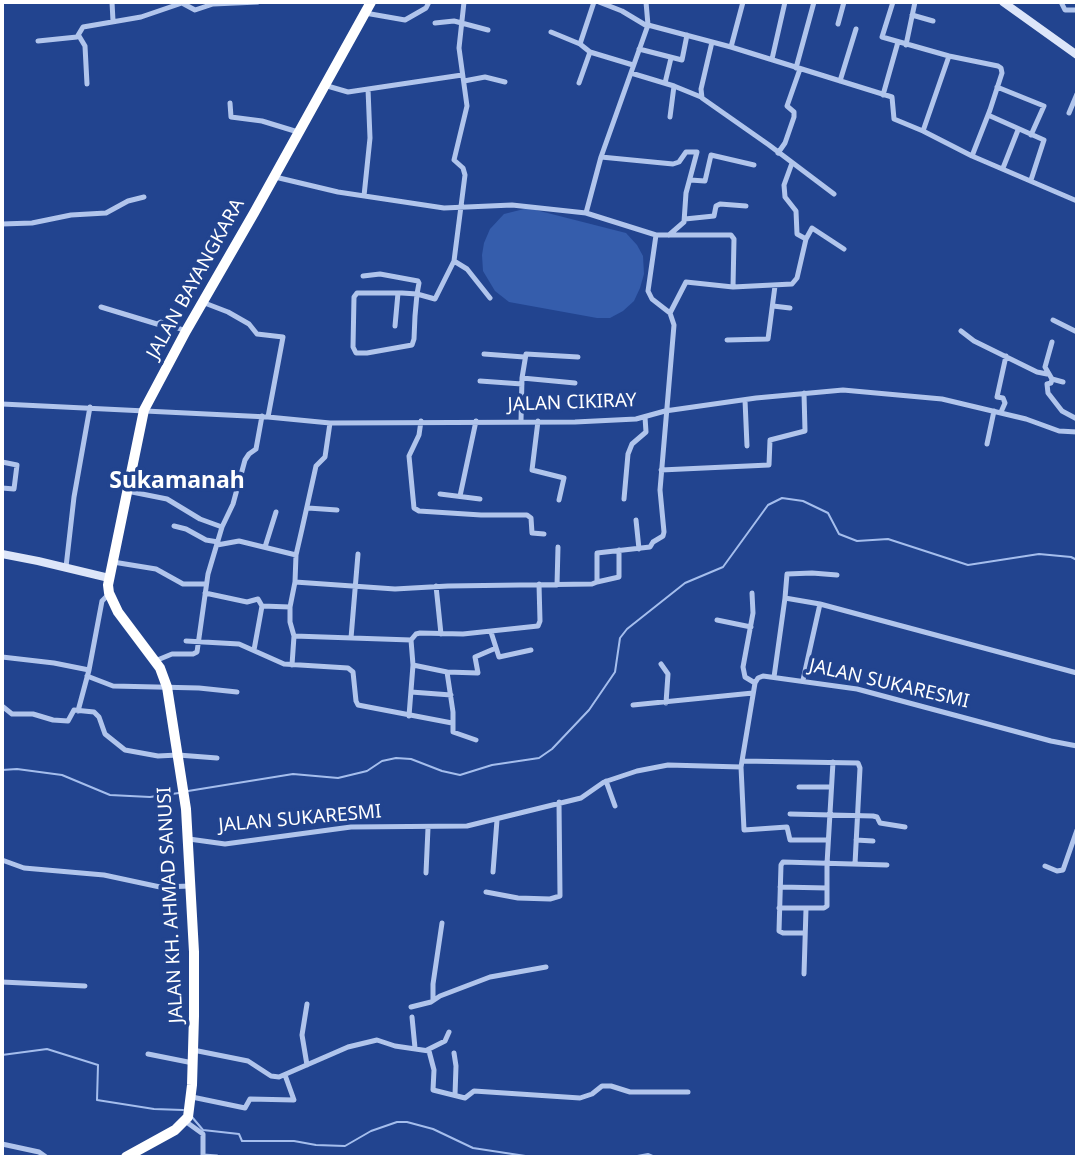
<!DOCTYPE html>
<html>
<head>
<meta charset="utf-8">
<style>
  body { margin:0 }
  #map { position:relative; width:1079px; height:1159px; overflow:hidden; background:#22448f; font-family:"Noto Sans",sans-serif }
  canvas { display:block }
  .frame { position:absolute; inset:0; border:4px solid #fff; pointer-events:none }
</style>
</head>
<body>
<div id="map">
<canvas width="1079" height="1159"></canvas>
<div class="frame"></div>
</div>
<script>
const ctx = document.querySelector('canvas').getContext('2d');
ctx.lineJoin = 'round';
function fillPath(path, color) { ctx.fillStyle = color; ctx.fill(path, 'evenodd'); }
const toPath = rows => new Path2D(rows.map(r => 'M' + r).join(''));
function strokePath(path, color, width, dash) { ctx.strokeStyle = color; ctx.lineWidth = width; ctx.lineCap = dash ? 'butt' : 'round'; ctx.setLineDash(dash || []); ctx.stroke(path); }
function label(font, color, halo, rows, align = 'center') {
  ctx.font = font + ' "Noto Sans",sans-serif'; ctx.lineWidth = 7; ctx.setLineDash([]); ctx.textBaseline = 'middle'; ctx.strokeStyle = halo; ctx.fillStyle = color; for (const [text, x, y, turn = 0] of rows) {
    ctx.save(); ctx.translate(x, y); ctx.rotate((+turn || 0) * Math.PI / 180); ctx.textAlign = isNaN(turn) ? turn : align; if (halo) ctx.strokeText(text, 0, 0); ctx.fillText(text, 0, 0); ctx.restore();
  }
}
fillPath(toPath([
  [528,208,626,233,637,245,643,256,644,274,640,288,634,301,623,311,610,318,597,318,509,302,495,291,483,271,482,255,484,243,490,229,504,214]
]), '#355dac');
strokePath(toPath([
  [2,770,17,769,62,775,110,795,150,797,179,793],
  [188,791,293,774,338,778,367,771,382,761,396,758,411,759,442,771,460,775,492,765,539,758,552,749,589,710,615,672,620,638,627,629,685,583,723,567,768,505,782,498,803,501,828,513,839,534,857,541,888,539,968,565,1039,554,1071,557,1077,560],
  [2,1055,47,1049,98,1065,97,1100,154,1109,183,1110],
  [192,1117,203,1130,239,1134,242,1141,294,1141,316,1145,345,1146,371,1131,397,1122,407,1122,433,1129,473,1148,532,1157],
  [632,1157,648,1154,655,1157]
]), '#a5beed', 2);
strokePath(toPath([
  [112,2,113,21],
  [599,2,622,11,647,26],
  [893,2,882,37,949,56,998,66,1001,68,1002,73,990,110,972,156],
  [1061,2,1065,10,1077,10],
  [365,13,405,20,426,8,429,2],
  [912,15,933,21],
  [435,23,454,21,488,30],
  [838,24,844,2],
  [648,25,731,47,892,97,894,119,923,131,972,156,1077,201],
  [551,32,580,44,590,52,633,65],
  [79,36,85,46,87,84],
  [38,41,77,37,83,27,141,17,182,3,195,10,213,4,258,2],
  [712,42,701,89,702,98,769,145,834,194],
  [580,44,594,2],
  [906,45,915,2],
  [731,47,743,2],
  [639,49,682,60,687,35],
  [772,59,785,2],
  [796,68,814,2],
  [631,73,674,86,670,117],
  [464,81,485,77,505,82],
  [840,81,856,29],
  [579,83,590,52],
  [665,83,671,58],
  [324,85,348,92,462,75],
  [674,86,701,97],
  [997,87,1044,106,1031,135],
  [883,95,898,42],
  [230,103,231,117,262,121,298,132],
  [1069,113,1077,94],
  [988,115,1044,140,1031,180],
  [923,131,949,56],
  [778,153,785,143,794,117,794,112,787,106,800,69],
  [601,157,673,164,679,162,686,152,697,152,686,193,684,222,669,235],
  [792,163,784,185,785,197,796,211,797,234,806,239],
  [1003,168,1018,130],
  [690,180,705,181,711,155,754,165],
  [364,196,370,138,368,89],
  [586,213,601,157,648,25,646,2],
  [685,219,714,216,716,206,720,204,746,206],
  [2,224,32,223,71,215,106,213,128,201,144,197],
  [656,235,731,235,734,239,733,287],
  [454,261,467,269,490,298],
  [363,276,380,274,418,281,419,283,417,294,415,316,414,339,412,345,367,353,356,353,353,347,354,297,357,293,402,293,417,294,435,299,454,261,465,175,463,168,454,160,467,106,459,48,464,2],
  [202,302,228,312,249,324,257,334,283,337,268,417],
  [773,306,790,308],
  [101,307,157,324,161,322,186,331],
  [670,313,686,282,733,287,792,284,797,278,806,239,812,228,844,249],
  [1053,320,1077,332],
  [395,326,398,293],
  [961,331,974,341,1037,372,1047,374],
  [727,340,768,339,775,286],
  [1052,342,1045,367,1052,379,1051,383,1047,384,1048,393,1062,411,1077,419],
  [484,354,524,357],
  [522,378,575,383],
  [1052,379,1063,382],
  [480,381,522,384],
  [745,400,747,446],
  [2,404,268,417,330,423,575,422,636,419,665,411,756,398,843,390,942,399,1026,419,1059,431,1077,432],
  [1001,412,1005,403,1003,398,997,397,1006,356],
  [421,421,419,435,409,456,414,508,419,511,481,515,527,515,531,518,532,533,544,534],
  [521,421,522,378,526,354,578,357],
  [538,421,532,470,564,478,559,500],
  [987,444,994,411],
  [2,462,17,465,14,489,2,488],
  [661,470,769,465,770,440,805,431,804,393],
  [127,491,167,499,200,519,222,527],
  [440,494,480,499],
  [460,496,476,421],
  [624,499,628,454,632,444,646,432,645,417],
  [308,508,337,510],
  [636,520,639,549],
  [174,526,186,529,206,540,218,542],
  [217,545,239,541,296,555],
  [265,547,276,512],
  [113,562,156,569,183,584,206,584],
  [66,567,74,497,90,407],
  [295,582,296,555,302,529,316,466,325,457,330,423],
  [597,582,619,577,619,550],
  [557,585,558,547],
  [436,586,441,634],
  [205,593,247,602,258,599,262,606],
  [752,593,753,613,743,667,745,677,755,683],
  [785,598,787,574,812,573,837,575],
  [290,607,290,622,294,636,292,665],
  [717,620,751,627],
  [491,632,499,657,531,650],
  [294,636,411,640,413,665,409,716],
  [351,638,358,554],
  [411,640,416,634,420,633,463,634,538,626,540,621,539,584],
  [186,641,239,644,284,664,348,668,353,672,356,701,358,705,452,723],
  [254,650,262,606,290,607,295,582,395,589,448,586,592,584,597,582,597,553,650,547,653,542,663,536,664,532,660,490,674,325,670,313,652,299,648,291,656,235,586,213,512,205,444,208,338,192,275,177],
  [2,657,54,663,89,670],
  [155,661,172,654,193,654,197,652,208,574,222,527,233,504,245,460,249,454,256,449,262,416],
  [661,664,668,674,666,703],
  [413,665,447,672,453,712,453,732,476,740],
  [447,672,478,673,475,657,496,648],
  [87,676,113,686,199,688,237,692],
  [774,677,785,598,820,604,1077,673],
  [803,680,820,604],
  [411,692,451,695],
  [633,705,753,693],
  [2,706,12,714,33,714,53,720,68,721,74,710,94,712,99,717,105,734,125,750,158,756,178,755,217,758],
  [78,711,89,670,102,601,109,594],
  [742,761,858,763,860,768,855,864],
  [741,767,744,830,787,827,790,840,828,840],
  [606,781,615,806],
  [799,787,831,787],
  [790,814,873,816,877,817,880,823,905,827],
  [189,839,225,844,351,827,467,826,581,798,604,782,637,771,668,765,741,767,755,683,758,678,763,676,857,689,1051,741,1077,746],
  [856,840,873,841],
  [2,860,24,868,104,875,160,887,191,886],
  [1045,866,1057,871,1063,870,1077,830],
  [493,872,497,820],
  [426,873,428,828],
  [780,887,827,888],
  [486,892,518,898,550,899,560,896,559,802],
  [779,908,824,908,827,906,827,864,833,762],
  [805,933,783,933,779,931,781,865,783,862,887,865],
  [804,974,806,909],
  [2,982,85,986],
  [433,999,433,984,442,923],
  [307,1004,302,1035,307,1065],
  [411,1007,431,1002,440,996,490,977,546,967],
  [412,1017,415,1048],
  [193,1050,248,1061,271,1076,279,1077,348,1047,377,1040,395,1046,429,1051,434,1070,433,1090,465,1098,474,1091,580,1098,592,1094,602,1086,611,1086,630,1092,688,1092],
  [427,1050,445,1041,449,1032],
  [454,1053,456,1066,455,1095],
  [148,1054,193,1063],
  [192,1097,245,1108,250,1099,294,1100,285,1075],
  [185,1121,203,1134,203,1156,217,1157],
  [2,1144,39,1152,46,1157]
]), '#b1c5ec', 5);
strokePath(toPath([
  [1003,2,1077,55],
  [2,554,38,561,109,578]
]), '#dde6f9', 8);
strokePath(toPath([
  [126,1157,175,1130,188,1117,192,1085,194,1016,194,952,186,809,167,687,160,668,118,612,109,593,108,585,144,410,186,331,254,213,371,2]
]), '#fff', 10);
label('19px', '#fff', '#22448f', [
  ["JALAN BAYANGKARA",196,279,-61],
  ["JALAN CIKIRAY",572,403,-2],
  ["JALAN SUKARESMI",889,684,13],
  ["JALAN SUKARESMI",300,819,-5],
  ["JALAN KH. AHMAD SANUSI",171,905,-93]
]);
label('bold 23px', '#fff', '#22448f', [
  ["Sukamanah",177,481]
]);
</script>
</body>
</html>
